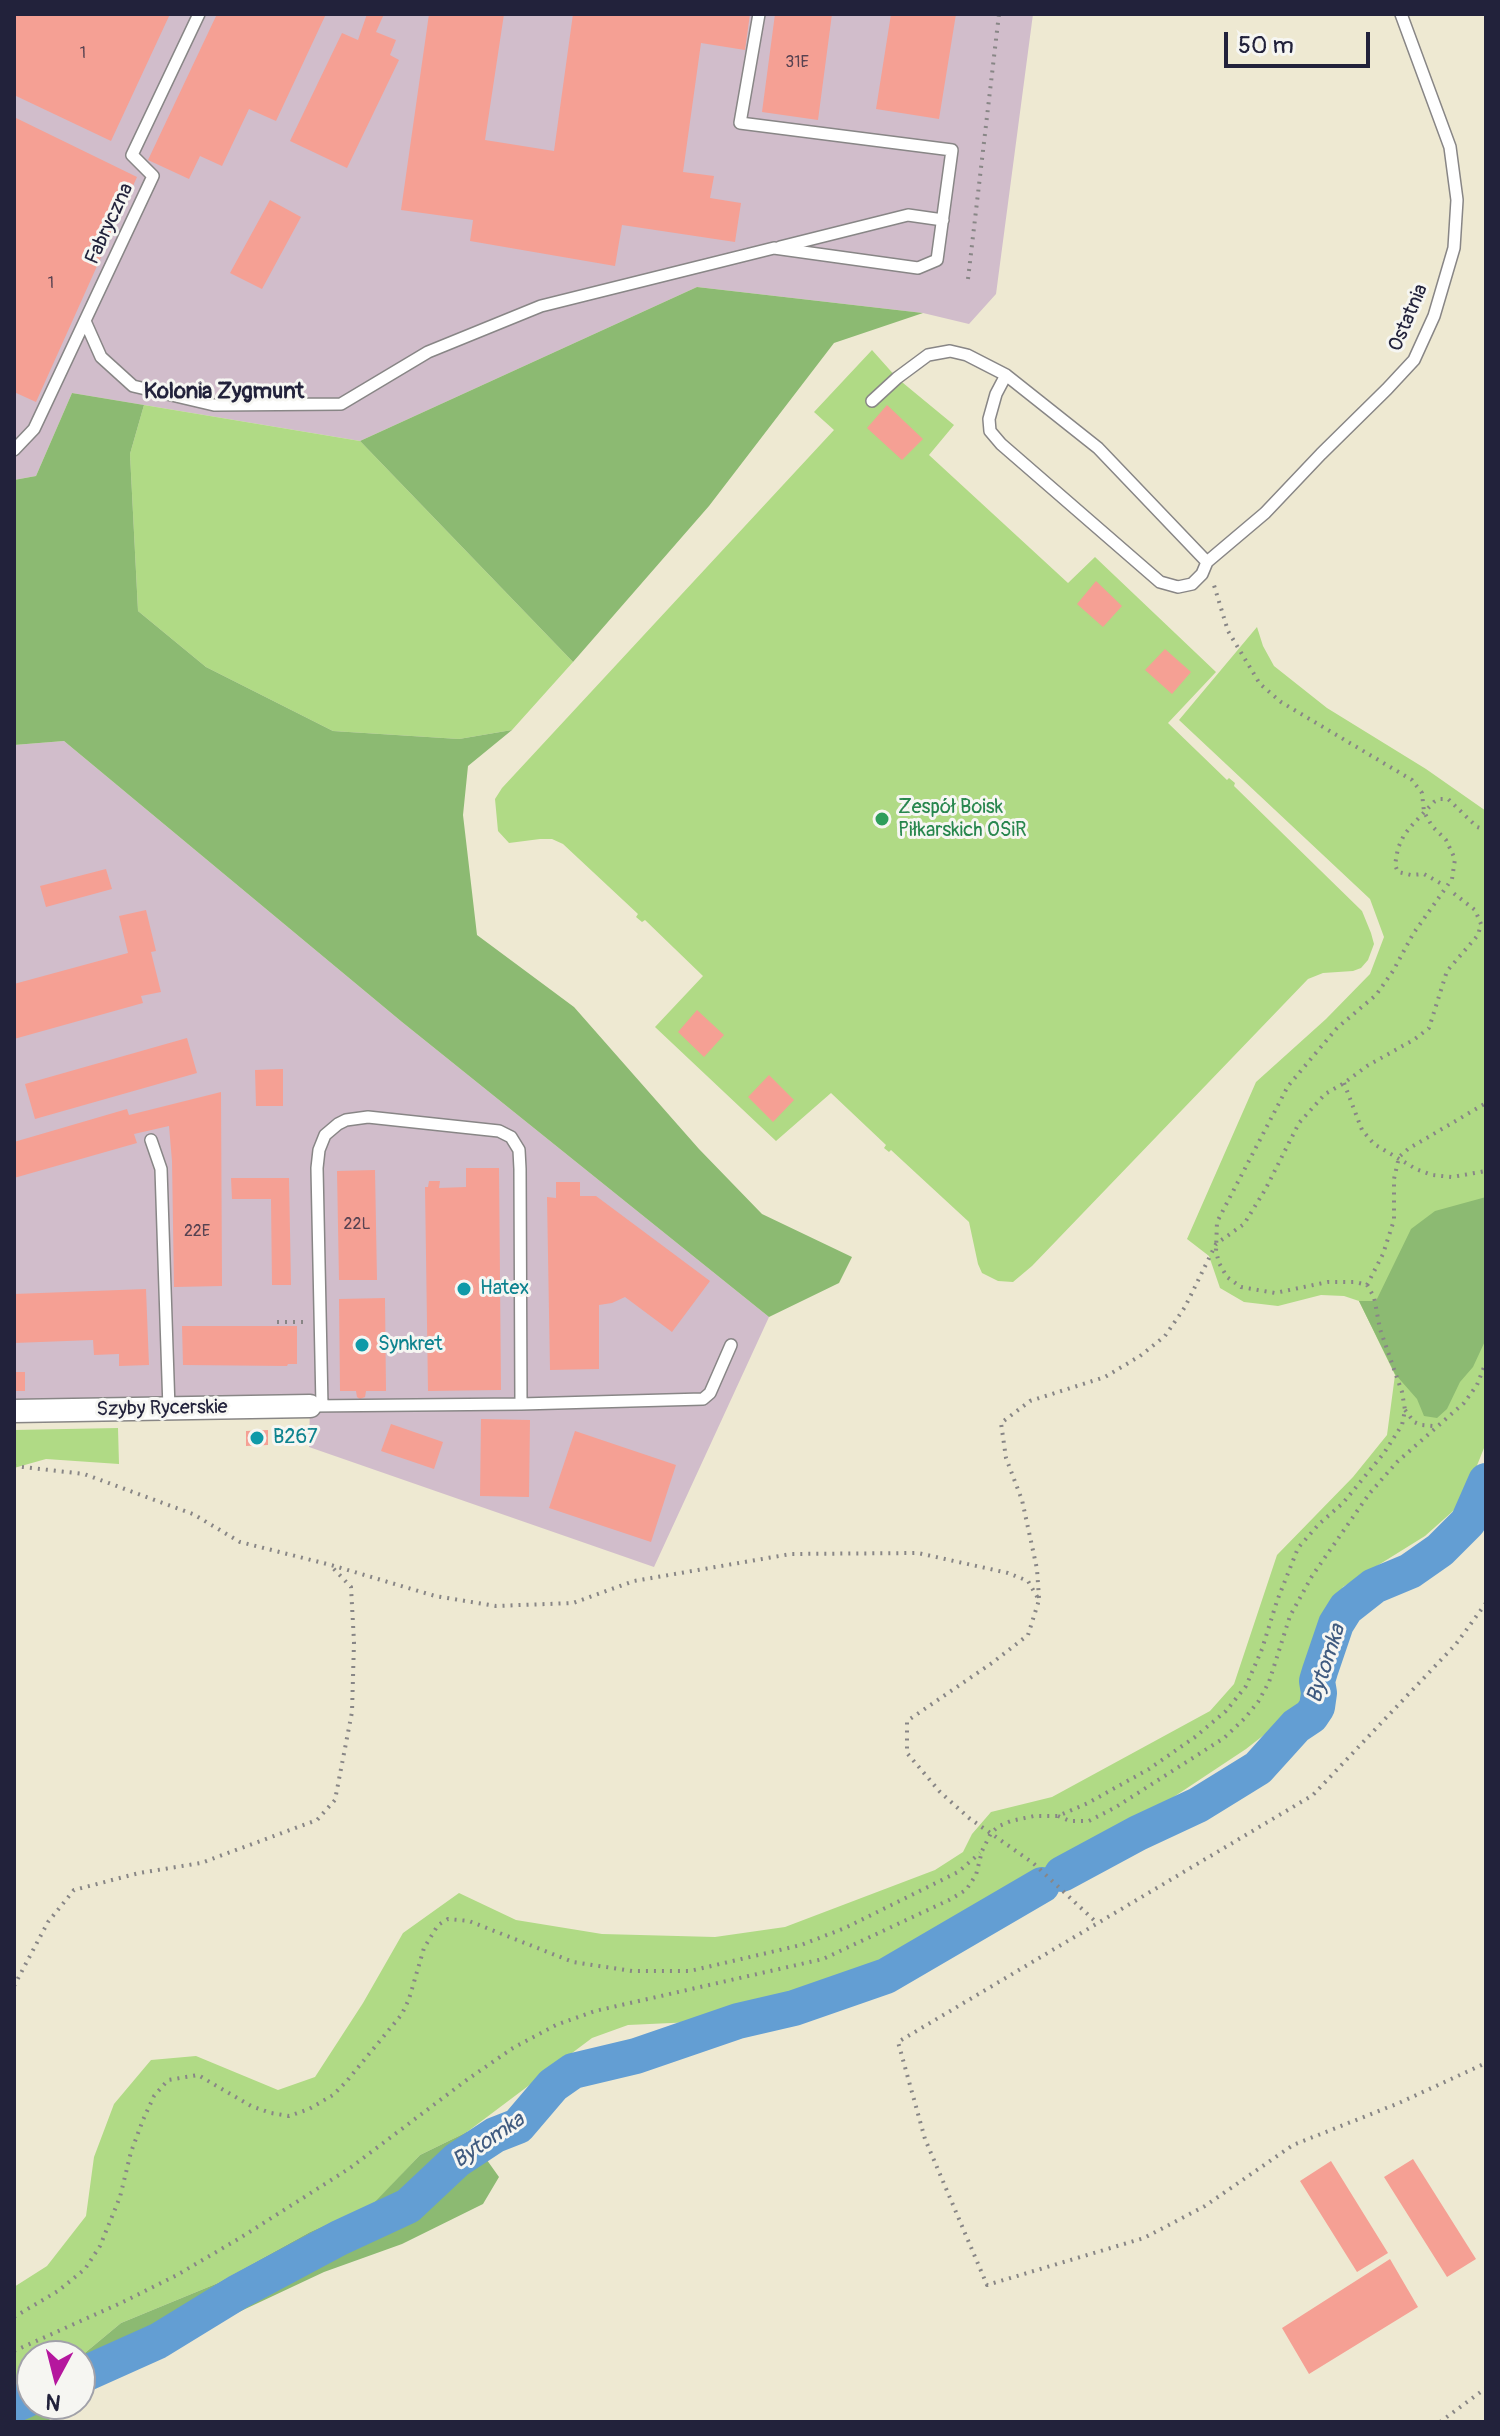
<!DOCTYPE html>
<html>
<head>
<meta charset="utf-8">
<style>
  body { margin:0 }
  #map { position:relative; width:1500px; height:2436px; overflow:hidden; background:#eee9d2; font-family:Pangolin,sans-serif }
  canvas { display:block }
  .frame { position:absolute; inset:0; border:16px solid #22223b; pointer-events:none }
  .north { position:absolute; left:16px; top:2340px; width:80px; height:80px; box-sizing:border-box; background:#f6f6f2; border:2px solid #a1a1a9; border-radius:50%; rotate:187deg; font-size:22px; font-weight:700; line-height:32px; text-align:center; color:#22223b }
  .north::after { content:''; display:block; margin:auto; width:28px; height:36px; background:#b5179e; clip-path:polygon(50% 0,100% 100%,50% 72%,0 100%) }
  .scale { position:absolute; left:1224px; top:32px; width:146px; height:36px; box-sizing:border-box; border:4px solid #22223b; border-top:0; padding-left:10px; font-size:24px; line-height:28px; white-space:nowrap; color:#22223b; -webkit-text-stroke:6px #f6f6f2; paint-order:stroke }
</style>
</head>
<body>
<div id="map">
<canvas width="1500" height="2436"></canvas>
<div class="frame"></div>
<div class="north">N</div>
<div class="scale">50 m</div>
</div>
<script>
const ctx = document.querySelector('canvas').getContext('2d');
ctx.lineJoin = 'round';
function fillPath(path, color) { ctx.fillStyle = color; ctx.fill(path, 'evenodd'); }
const toPath = rows => new Path2D(rows.map(r => 'M' + r).join(''));
function strokePath(path, color, width, dash) { ctx.strokeStyle = color; ctx.lineWidth = width; ctx.lineCap = dash ? 'butt' : 'round'; ctx.setLineDash(dash || []); ctx.stroke(path); }
function label(font, color, halo, rows, align = 'center') {
  ctx.font = font + ' Pangolin,sans-serif'; ctx.lineWidth = 6; ctx.setLineDash([]); ctx.textBaseline = 'middle'; ctx.strokeStyle = halo; ctx.fillStyle = color; for (const [text, x, y, turn = 0] of rows) {
    ctx.save(); ctx.translate(x, y); ctx.rotate((+turn || 0) * Math.PI / 180); ctx.textAlign = isNaN(turn) ? turn : align; if (halo) ctx.strokeText(text, 0, 0); ctx.fillText(text, 0, 0); ctx.restore();
  }
}
fillPath(toPath([
  [14,14,1033,14,996,294,969,324,923,313,697,287,360,441,72,393,36,476,14,480],
  [64,741,402,1022,769,1317,654,1567,309,1447,310,1406,14,1401,14,745]
]), '#d1bdcb');
fillPath(toPath([
  [872,350,897,378,954,425,929,455,1068,583,1095,557,1216,672,1168,723,1227,780,1229,778,1235,783,1234,786,1362,911,1371,933,1374,944,1368,960,1361,968,1353,971,1323,973,1308,979,1032,1266,1013,1282,998,1281,982,1273,978,1264,969,1222,891,1150,889,1152,884,1148,886,1145,831,1093,776,1141,655,1027,703,976,645,920,642,922,636,917,638,914,563,844,552,839,540,839,509,843,498,831,495,799,502,788,834,430,814,412],
  [144,405,360,441,573,662,512,730,459,739,333,731,206,667,138,611,130,454],
  [1257,627,1263,646,1274,666,1327,708,1426,769,1486,811,1486,1443,1462,1503,1425,1536,1343,1587,1307,1661,1301,1706,1246,1749,1163,1804,1064,1858,881,1967,693,2022,628,2025,592,2038,467,2132,420,2155,374,2204,310,2232,218,2283,121,2323,80,2357,32,2356,32,2386,14,2395,14,2287,47,2266,86,2216,94,2157,114,2104,151,2060,196,2056,278,2090,315,2077,363,2003,403,1933,459,1893,516,1920,602,1934,715,1937,785,1927,935,1870,963,1852,972,1834,991,1812,1052,1797,1210,1711,1234,1684,1277,1555,1353,1477,1387,1435,1395,1375,1359,1301,1344,1296,1321,1295,1278,1306,1244,1302,1220,1288,1209,1256,1187,1239,1256,1082,1326,1019,1370,974,1384,937,1370,899,1179,720],
  [118,1428,119,1464,46,1459,14,1468,14,1430]
]), '#b0da85');
fillPath(toPath([
  [697,287,923,313,834,343,709,506,573,662,360,441],
  [72,393,144,405,130,454,138,611,206,667,333,731,459,739,512,730,468,766,463,815,477,935,574,1007,699,1149,762,1214,852,1257,839,1283,769,1317,402,1022,64,741,14,745,14,480,36,476],
  [1486,1197,1486,1339,1473,1367,1460,1382,1447,1409,1437,1418,1424,1416,1417,1399,1395,1374,1359,1301,1376,1301,1411,1229,1435,1211],
  [467,2132,499,2177,483,2204,402,2244,324,2272,209,2326,135,2362,80,2393,80,2357,121,2323,218,2283,310,2232,373,2204,420,2155],
  [32,2397,32,2404,66,2404,47,2422,14,2422,14,2410]
]), '#8cba72');
strokePath(toPath([
  [1062,1874,1138,1833,1198,1805,1258,1768,1296,1726,1311,1716,1317,1707,1319,1693,1317,1681,1320,1671,1336,1624,1346,1608,1374,1586,1410,1571,1440,1550,1468,1522,1486,1481],
  [80,2376,158,2341,238,2292,339,2238,408,2206,457,2160,495,2135,518,2126,553,2085,573,2071,636,2056,738,2021,794,2008,886,1976,1042,1885],
  [14,2405,32,2397]
]), '#639ed3', 36);
fillPath(toPath([
  [14,14,170,14,111,141,14,95],
  [217,14,326,14,276,121,249,109,222,166,200,156,189,179,148,160],
  [367,14,384,14,376,32,396,40,390,55,399,60,347,168,290,141,342,33,358,40],
  [429,14,504,14,485,140,554,151,573,14,750,14,745,50,701,43,683,172,714,176,710,198,741,203,735,242,622,225,615,266,470,241,473,220,401,210],
  [775,14,832,14,818,120,762,112],
  [891,14,956,14,939,119,876,109],
  [14,117,137,177,36,402,14,392],
  [270,200,301,217,262,289,230,273],
  [887,405,923,439,902,460,867,428],
  [1096,581,1122,606,1103,627,1077,604],
  [1165,649,1191,672,1172,694,1145,670],
  [106,869,112,889,46,907,40,886],
  [146,910,156,951,151,952,161,992,141,996,143,1003,14,1039,14,984,128,953,119,916],
  [697,1010,724,1035,704,1057,678,1032],
  [187,1038,197,1073,35,1119,25,1084],
  [283,1069,283,1106,256,1106,255,1070],
  [769,1075,794,1100,773,1122,748,1097],
  [221,1092,222,1286,174,1287,172,1161,169,1126,134,1134,137,1143,14,1178,14,1142,127,1109,129,1115],
  [466,1168,499,1168,501,1390,428,1391,425,1187,428,1187,429,1181,440,1181,439,1188,466,1187],
  [375,1170,377,1280,339,1280,337,1171],
  [231,1178,289,1178,291,1285,272,1285,271,1199,232,1199],
  [556,1182,580,1182,580,1196,596,1196,710,1281,672,1332,625,1297,612,1303,599,1305,599,1369,550,1370,547,1197,556,1198],
  [146,1289,149,1365,119,1366,119,1354,94,1355,93,1340,14,1343,14,1294],
  [385,1298,386,1391,366,1391,365,1397,360,1399,357,1397,356,1391,340,1391,339,1299],
  [182,1326,297,1326,297,1364,288,1364,287,1366,183,1365],
  [14,1372,25,1372,25,1391,14,1391],
  [481,1419,530,1420,529,1497,480,1496],
  [391,1424,443,1442,434,1469,381,1451],
  [268,1430,268,1445,246,1446,246,1431],
  [575,1431,676,1465,651,1542,549,1508],
  [1413,2159,1476,2259,1447,2277,1384,2177],
  [1331,2161,1388,2253,1357,2272,1300,2181],
  [1390,2259,1418,2307,1309,2374,1282,2328]
]), '#f5a094');
const lane = toPath([
  [780,247,908,215,943,220],
  [85,321,101,357,133,386,214,405,341,404,428,352,541,306,774,248,918,268,937,260,952,150,740,123,759,14],
  [872,401,897,378,928,355,950,351,967,355,1006,375,1098,448,1207,562,1202,574,1192,584,1178,587,1160,582,1001,444,990,431,989,419,996,394,1006,375],
  [14,450,34,429,153,176,132,155,199,14],
  [1207,562,1265,513,1321,454,1387,389,1414,360,1434,316,1454,248,1457,200,1450,147,1401,14],
  [151,1140,161,1169,169,1409],
  [521,1404,703,1399,710,1393,731,1345],
  [310,1406,521,1404,520,1169,519,1150,511,1137,499,1131,368,1117,346,1120,338,1124,325,1135,319,1150,317,1168,322,1406]
]);
const street = toPath([
  [14,1411,310,1406]
]);
strokePath(lane, '#888686', 14);
strokePath(street, '#888686', 25);
strokePath(toPath([
  [968,279,999,14],
  [1440,883,1424,874,1411,875,1398,872,1395,865,1398,848,1404,835,1413,824,1434,802,1439,799,1448,799,1477,827,1486,830],
  [1344,1083,1362,1130,1374,1144,1416,1169,1432,1175,1452,1177,1486,1171],
  [1367,1285,1383,1254,1394,1220,1394,1179,1399,1157,1408,1149,1486,1103],
  [277,1322,307,1322],
  [1405,1410,1414,1422,1421,1425,1433,1426],
  [14,1466,84,1474,193,1514,240,1542,331,1565,435,1596,496,1606,573,1603,634,1581,791,1554,918,1553,1008,1573,1028,1581,1039,1600,1028,1635,992,1663,907,1721,907,1753,940,1792,969,1818,1033,1863,1097,1923],
  [1039,1598,1037,1569,1022,1500,1006,1458,1001,1423,1030,1401,1105,1377,1140,1356,1165,1336,1185,1307,1216,1244,1244,1224,1265,1190,1299,1123,1325,1094,1344,1083,1367,1066,1415,1039,1429,1028,1447,971,1478,935,1481,924,1475,910,1452,892],
  [1486,1603,1456,1644,1313,1795,898,2042,925,2139,987,2285,1144,2238,1205,2206,1293,2145,1399,2103,1486,2063],
  [1058,1816,1070,1821,1089,1821,1116,1807,1224,1738,1245,1718,1258,1702,1269,1682,1290,1616,1312,1576,1369,1494,1397,1462,1464,1403,1477,1385,1486,1362],
  [14,1986,48,1922,74,1890,139,1873,201,1863,317,1820,335,1800,352,1712,354,1642,351,1587,332,1567],
  [14,2317,58,2291,85,2269,100,2246,120,2197,131,2152,143,2120,154,2096,168,2080,198,2075,251,2106,271,2113,289,2116,309,2109,333,2095,346,2082,402,2014,409,1999,424,1948,438,1925,448,1919,469,1921,573,1962,632,1971,690,1971,801,1945,845,1928,958,1872,980,1853],
  [14,2351,123,2302,177,2275,240,2238,350,2168,468,2079,513,2048,556,2025,595,2011,823,1959,949,1900,966,1890,976,1875,982,1851,991,1833,999,1826,1011,1821,1034,1816,1058,1816,1088,1803,1149,1769,1195,1737,1226,1711,1246,1686,1262,1649,1277,1601,1298,1548,1319,1524,1343,1503,1384,1453,1402,1425,1405,1410,1402,1392,1380,1329,1374,1297,1367,1285,1355,1282,1328,1282,1275,1293,1241,1287,1227,1277,1219,1263,1216,1251,1217,1222,1288,1086,1337,1028,1376,995,1393,971,1413,934,1452,879,1455,859,1446,840,1432,826,1424,812,1422,793,1412,780,1281,702,1260,684,1228,631,1213,582],
  [1440,2422,1486,2388]
]), '#888686', 4, [2, 6]);
strokePath(lane, '#fff', 11);
strokePath(street, '#fff', 22);
for (const [x, y, r, color] of [
  [882,819,8,"#2e9e5b"],
  [464,1289,8,"#0f9aa8"],
  [362,1345,8,"#0f9aa8"],
  [257,1438,8,"#0f9aa8"]
]) { const dot = new Path2D(); dot.arc(x, y, r, 0, 2 * Math.PI); ctx.fillStyle = color; ctx.fill(dot); strokePath(dot, '#f6f6f2', 3); }
label('16px', '#574251', null, [
  ["1",83,54],
  ["31E",797,63],
  ["1",51,284],
  ["22L",357,1225],
  ["22E",197,1232]
]);
label('20px', '#22223b', '#f6f6f2', [
  ["Fabryczna",110,224,-65],
  ["Ostatnia",1409,318,-67],
  ["Szyby Rycerskie",162,1409,-1]
]);
label('20px', '#27864d', '#f6f6f2', [
  ["Zespół Boisk",898,808],
  ["Piłkarskich OSiR",898,831]
], 'left');
label('20px', '#0d838f', '#f6f6f2', [
  ["Hatex",480,1289],
  ["Synkret",378,1345],
  ["B267",273,1438]
], 'left');
label('bold 22px', '#22223b', '#f6f6f2', [
  ["Kolonia Zygmunt",224,392]
]);
label('italic 22px', '#3f5a7f', '#f6f6f2', [
  ["Bytomka",1327,1664,-72],
  ["Bytomka",489,2141,-34]
]);
</script>
</body>
</html>
